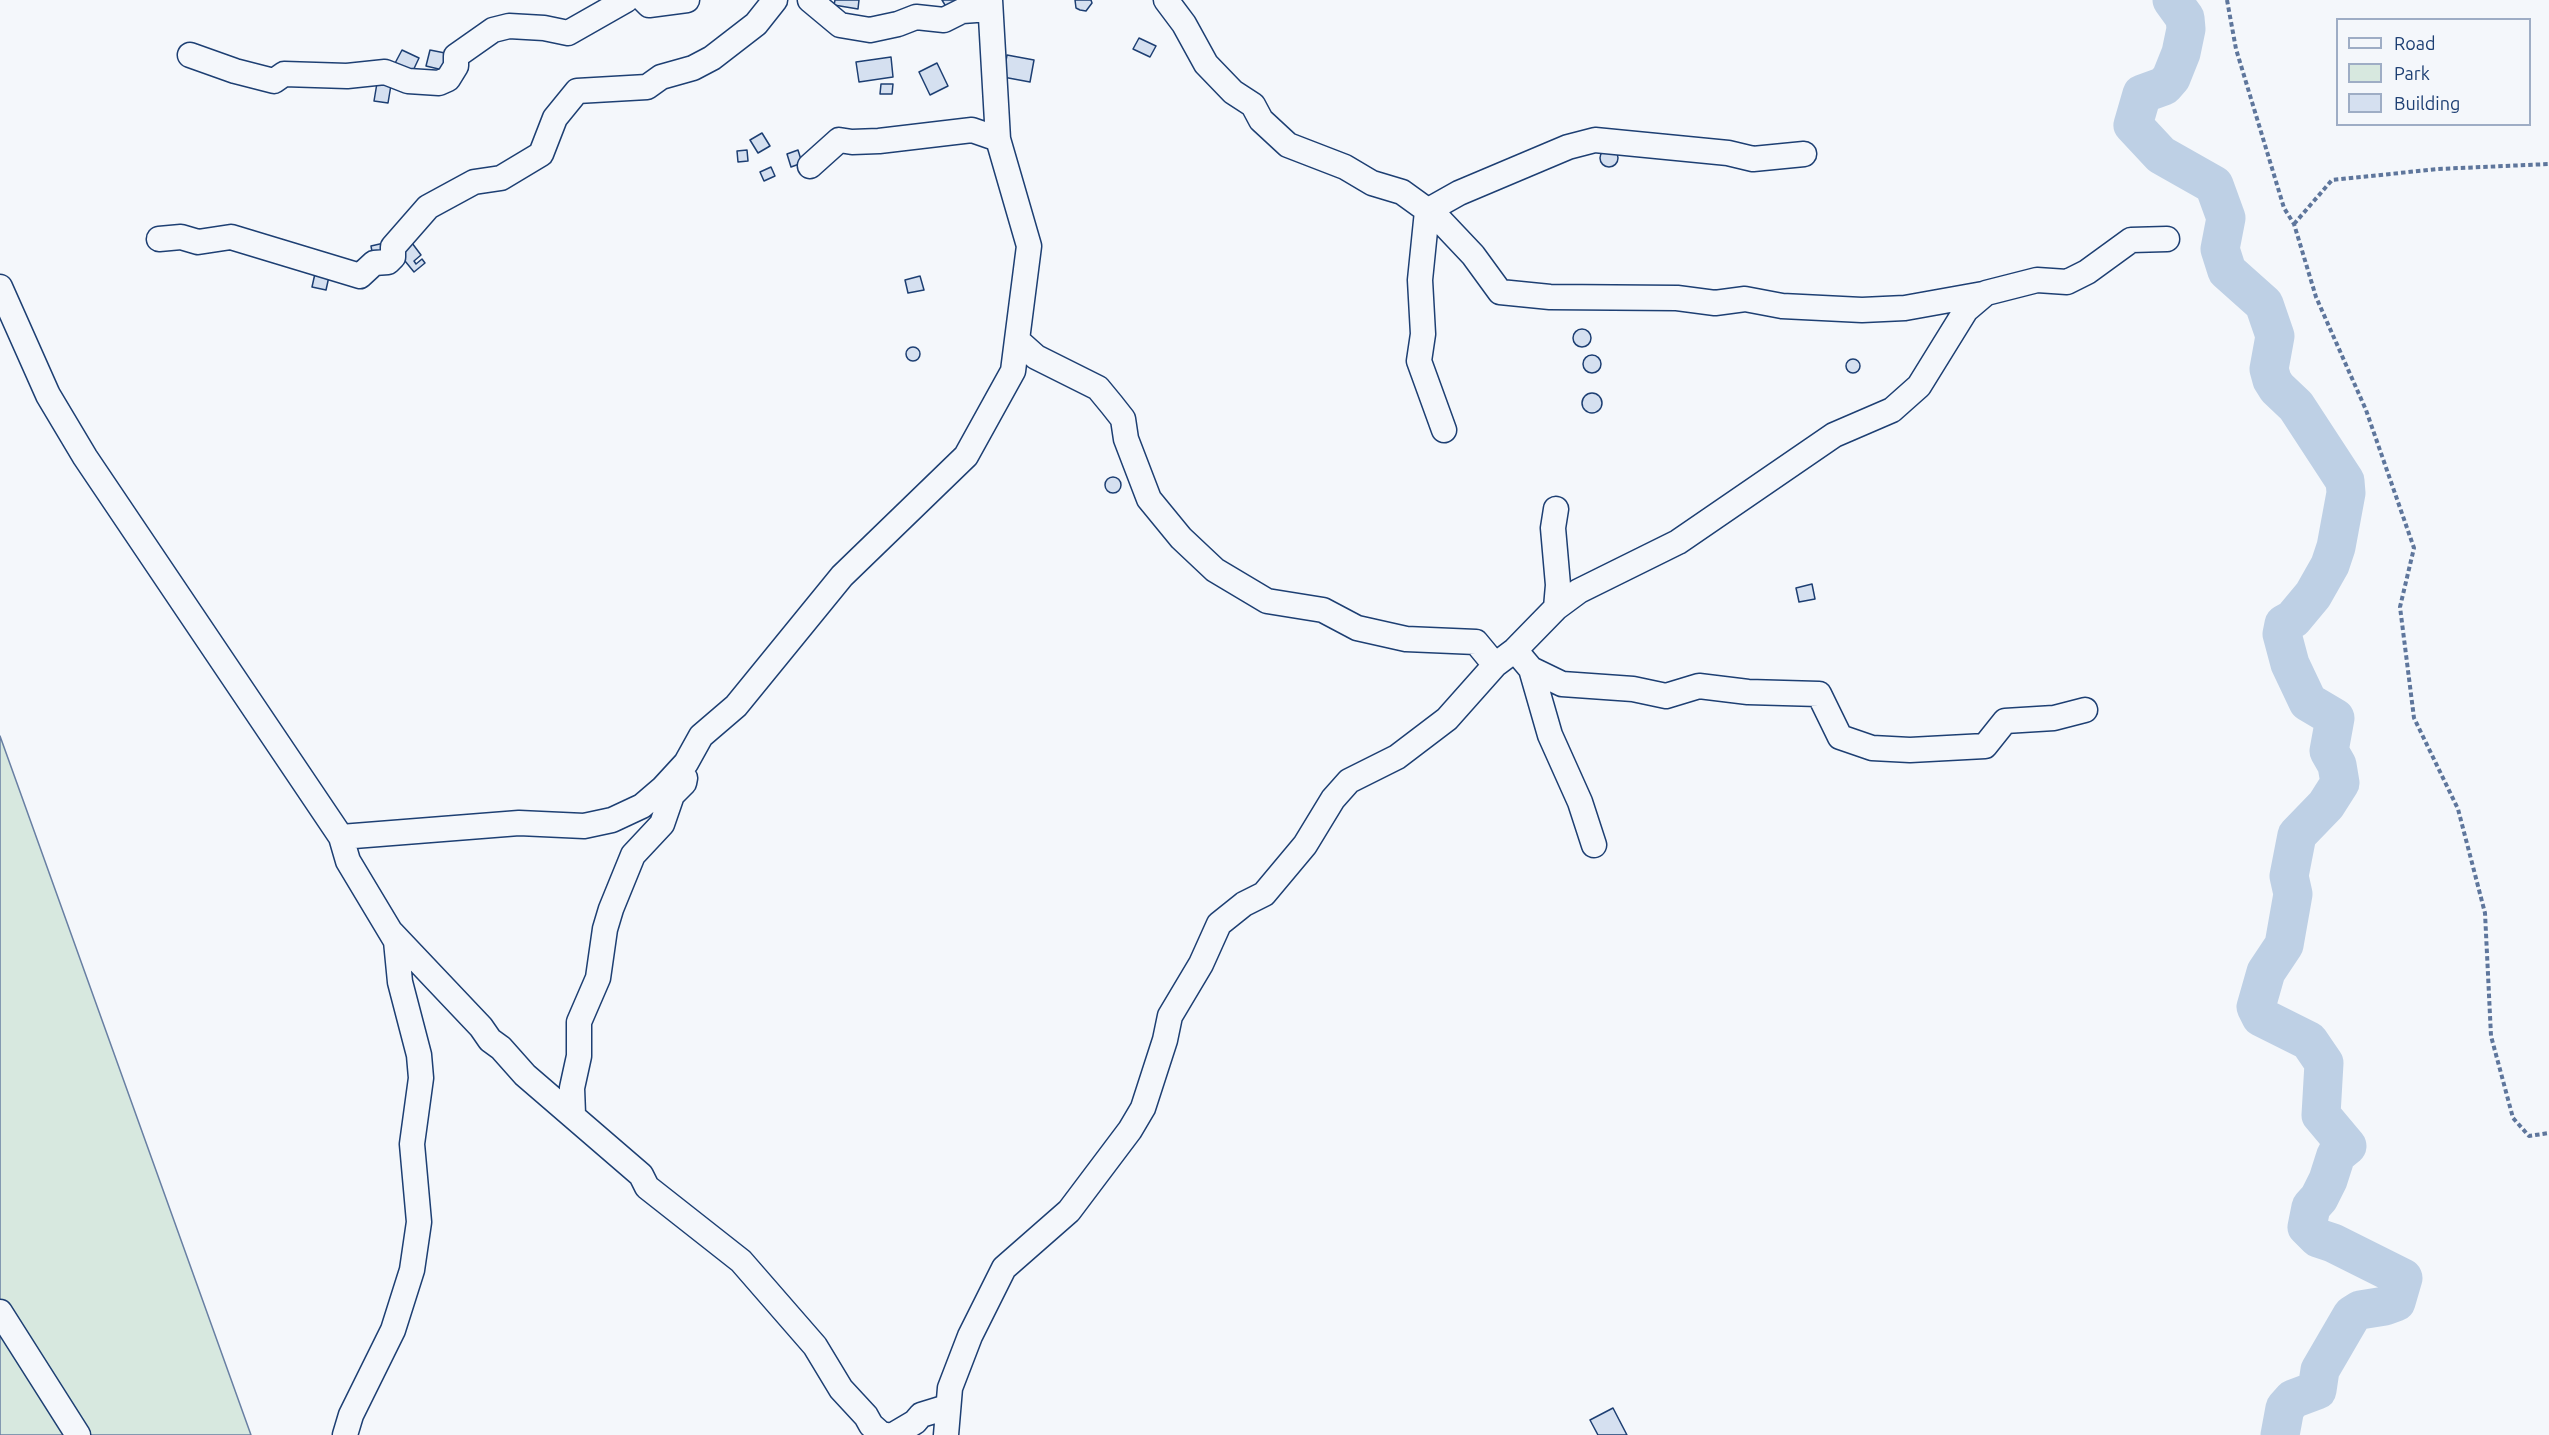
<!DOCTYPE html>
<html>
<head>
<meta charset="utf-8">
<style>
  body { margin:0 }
  #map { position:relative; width:2549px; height:1435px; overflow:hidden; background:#f4f7fb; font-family:Ubuntu,sans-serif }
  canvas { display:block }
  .legend { position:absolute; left:2336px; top:18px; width:195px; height:108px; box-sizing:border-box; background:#f4f7fb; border:2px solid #9eadc5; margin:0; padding:8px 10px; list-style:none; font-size:18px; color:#1d3f73 }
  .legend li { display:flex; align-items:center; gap:12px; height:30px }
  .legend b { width:30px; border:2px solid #9eadc5 }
</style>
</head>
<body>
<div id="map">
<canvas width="2549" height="1435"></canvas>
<ul class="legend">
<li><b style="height:8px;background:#f4f7fb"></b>Road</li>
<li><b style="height:16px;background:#d7e8df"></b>Park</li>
<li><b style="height:16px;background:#d5e0f0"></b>Building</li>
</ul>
</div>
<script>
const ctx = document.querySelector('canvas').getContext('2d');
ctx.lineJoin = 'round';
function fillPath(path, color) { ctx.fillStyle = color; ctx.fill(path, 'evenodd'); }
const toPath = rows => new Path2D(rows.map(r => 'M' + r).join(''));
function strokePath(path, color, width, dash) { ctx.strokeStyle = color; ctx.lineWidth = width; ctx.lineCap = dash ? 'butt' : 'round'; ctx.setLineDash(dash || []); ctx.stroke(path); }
const green = toPath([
  [0,736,251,1435,0,1435,0,736]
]);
fillPath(green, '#d7e8df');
strokePath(green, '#687fa3', 1.5);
strokePath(toPath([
  [2172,0,2185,18,2186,29,2181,53,2171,78,2164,86,2142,94,2133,125,2161,155,2214,185,2226,218,2220,249,2227,271,2264,304,2275,336,2269,369,2272,380,2277,388,2296,406,2345,481,2346,493,2336,547,2330,565,2313,595,2293,619,2284,624,2282,634,2290,664,2308,702,2335,718,2329,751,2337,765,2340,783,2326,805,2297,835,2289,876,2293,894,2284,945,2266,972,2256,1007,2261,1017,2309,1041,2324,1063,2321,1115,2347,1146,2336,1155,2328,1180,2319,1198,2311,1207,2307,1227,2318,1238,2333,1243,2403,1278,2396,1302,2385,1306,2360,1310,2352,1315,2320,1370,2317,1390,2293,1399,2285,1408,2280,1435]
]), '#bed0e5', 39);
const building = toPath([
  [835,0,859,0,858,9,834,5,835,0],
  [942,0,959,0,948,10,942,0],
  [1075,0,1091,0,1092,3,1086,11,1080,10,1076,8,1075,0],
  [1139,38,1156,46,1150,57,1133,49,1139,38],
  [402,50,419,58,411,75,393,67,402,50],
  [430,50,450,54,447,71,426,66,430,50],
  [1007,55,1034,60,1030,82,1003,77,1007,55],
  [891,57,893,77,859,82,856,62,891,57],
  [937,63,948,86,930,95,919,72,937,63],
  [377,83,391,85,388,103,374,101,377,83],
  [881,84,893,84,892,94,880,94,881,84],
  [762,133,770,146,758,153,750,140,762,133],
  '1600 158a9 9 0 1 1 18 0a9 9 0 1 1-18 0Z',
  [747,150,748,161,738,162,737,151,747,150],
  [798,150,802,163,791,167,787,154,798,150],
  [771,167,775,176,764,181,760,172,771,167],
  [409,239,421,255,414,261,416,264,422,259,425,263,414,272,396,250,409,239],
  [384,243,386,254,373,257,371,246,384,243],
  [316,269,330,272,326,290,312,287,316,269],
  [920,276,924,290,908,293,905,280,920,276],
  '1573 338a9 9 0 1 1 18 0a9 9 0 1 1-18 0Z',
  '906 354a7 7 0 1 1 14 0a7 7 0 1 1-14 0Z',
  '1583 364a9 9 0 1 1 18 0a9 9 0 1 1-18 0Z',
  '1846 366a7 7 0 1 1 14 0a7 7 0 1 1-14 0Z',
  '1582 403a10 10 0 1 1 20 0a10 10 0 1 1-20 0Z',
  '1105 485a8 8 0 1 1 16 0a8 8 0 1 1-16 0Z',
  [1812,584,1815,599,1799,602,1796,588,1812,584],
  [1613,1408,1627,1435,1598,1435,1590,1420,1613,1408]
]);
fillPath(building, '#d5e0f0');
strokePath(building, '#1d3f73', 1.5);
const minor = toPath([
  [644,0,649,5,687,0],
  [810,0,840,25,870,30,898,24,916,17,944,20,962,11,990,9],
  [1166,0,1184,24,1206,64,1233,92,1253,105,1261,120,1288,145,1345,167,1372,183,1402,192,1438,218,1473,255,1500,292,1550,297,1677,298,1715,303,1745,299,1782,306,1862,310,1905,308,1983,294],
  [190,55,235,71,274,81,284,74,347,76,385,72,408,81,439,83,448,79,456,66,456,56,493,30,509,26,544,28,568,33,626,0],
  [810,166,839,140,852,142,879,141,972,130,998,139],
  [159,239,181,237,198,242,231,237,360,276,374,263,388,262,393,257,393,247,428,207,474,182,501,178,541,154,555,118,577,91,647,87,661,77,693,68,712,58,756,24,775,0],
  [0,287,48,395,85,457,341,837,519,823,584,826,612,820,642,806,663,788,686,763,701,736,736,706,842,576,966,456,1013,371,1029,246,998,139,990,0],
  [1017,340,1036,357,1098,388,1112,405,1123,419,1126,439,1149,499,1181,538,1215,570,1267,601,1323,610,1357,628,1406,639,1476,642,1495,665],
  [1444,430,1419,361,1423,334,1420,280,1427,211,1459,193,1568,147,1595,140,1728,153,1753,159,1804,154],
  [1556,509,1553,528,1558,585,1556,608],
  [1515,650,1531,669,1562,684,1633,689,1666,696,1699,686,1748,692,1819,694,1840,737,1872,748,1910,750,1985,746,2005,721,2054,718,2085,710],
  [1531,669,1550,735,1580,802,1594,845],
  [341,837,348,861,396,941,400,982,419,1055,421,1078,412,1144,419,1222,412,1270,393,1330,351,1415,345,1435],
  [390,931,481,1027,490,1040,501,1048,525,1075,641,1175,647,1187,741,1261,815,1346,841,1389,866,1416,871,1425,881,1434,887,1435],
  [573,1114,572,1088,579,1056,579,1022,598,978,605,929,611,909,633,855,662,824,672,795,684,783,685,778],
  [0,1312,78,1435],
  [893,1435,915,1422,921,1415,947,1407],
  [946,1435,950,1388,970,1336,1004,1268,1069,1211,1130,1130,1143,1108,1165,1040,1170,1016,1201,964,1219,924,1244,904,1264,894,1305,845,1333,799,1349,781,1397,757,1447,719,1495,665,1515,650,1556,608,1579,591,1678,542,1834,435,1892,410,1919,386,1966,310,1986,293,2037,280,2067,282,2087,272,2131,240,2167,239]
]);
strokePath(minor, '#1d3f73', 27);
strokePath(toPath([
  [2227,0,2236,49,2284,208,2294,224,2316,297,2366,410,2414,548,2400,607,2414,718,2458,809,2485,913,2491,1036,2513,1118,2529,1136,2549,1133],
  [2294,224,2332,180,2438,169,2549,164]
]), '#5e769c', 4, [4.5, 3]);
strokePath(minor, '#f4f7fb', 24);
</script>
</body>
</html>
